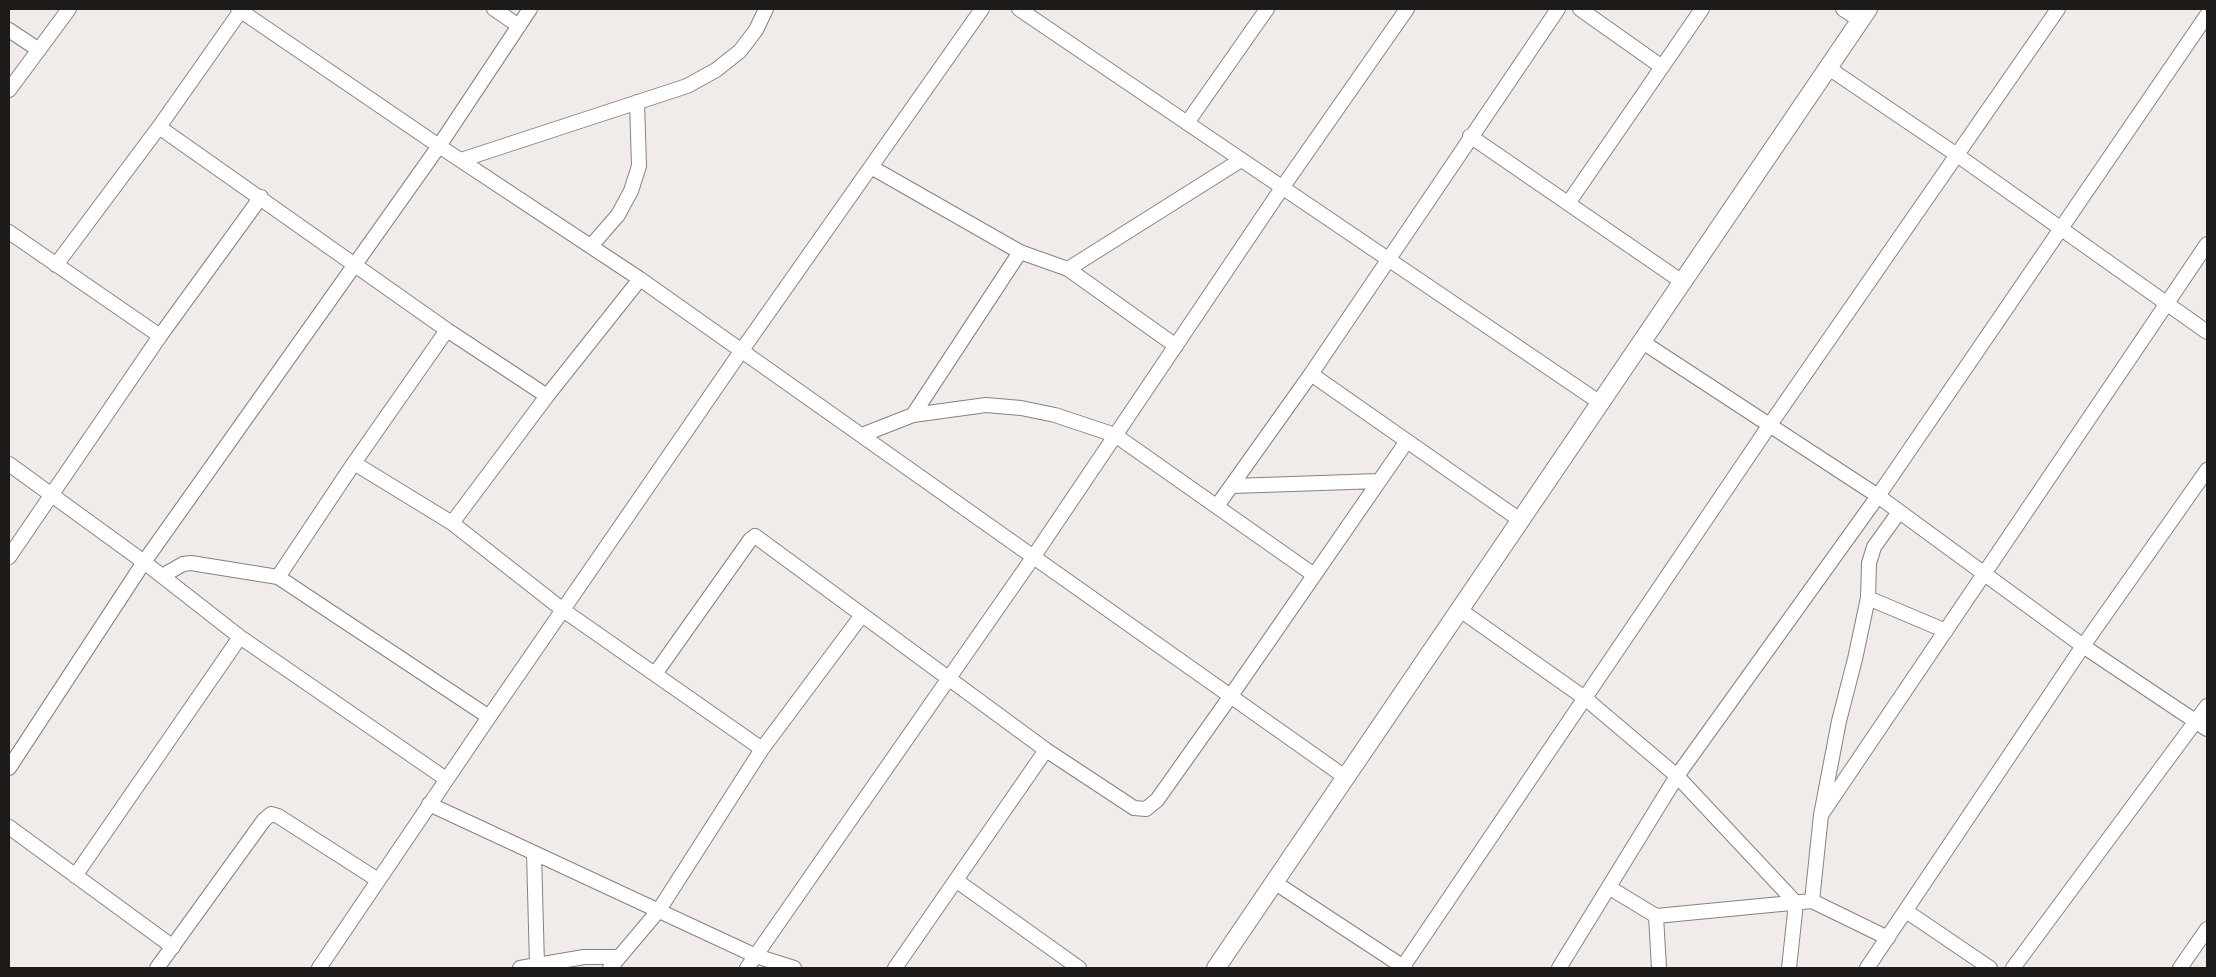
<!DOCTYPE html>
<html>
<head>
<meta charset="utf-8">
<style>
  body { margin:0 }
  #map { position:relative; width:2216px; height:977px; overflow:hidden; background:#f1ecea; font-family:Poppins,sans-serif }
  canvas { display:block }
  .frame { position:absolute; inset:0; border:10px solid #1c1b1a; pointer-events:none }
</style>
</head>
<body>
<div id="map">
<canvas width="2216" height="977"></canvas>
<div class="frame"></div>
</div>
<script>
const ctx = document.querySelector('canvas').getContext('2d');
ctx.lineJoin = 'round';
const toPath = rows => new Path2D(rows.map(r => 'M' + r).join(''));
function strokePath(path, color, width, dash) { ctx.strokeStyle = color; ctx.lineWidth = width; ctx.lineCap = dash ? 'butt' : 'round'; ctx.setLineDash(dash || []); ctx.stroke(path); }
const minor = toPath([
  [238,9,439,146,640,279,1345,777],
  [494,9,519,26],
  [1019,9,1599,402],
  [1580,9,1662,67],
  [1843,9,1860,20],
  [9,30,39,50],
  [1827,67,1957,155,2207,332],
  [9,90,69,9],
  [1187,123,1267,9],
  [159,127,447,330,547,396],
  [1470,136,1681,281],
  [461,160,687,86,716,70,740,51,756,30,766,9],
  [871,167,1020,252,1068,269,1176,346],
  [1569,202,1702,9],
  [9,232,160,336],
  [591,246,618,215,631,191,639,166,637,102],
  [56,265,159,127,242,9],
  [1068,269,1241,160],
  [1641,341,1878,496,2083,646,2207,729],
  [1311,374,1520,520],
  [913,415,986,405,1021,408,1055,415,1115,435,1314,575],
  [862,435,913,415,1020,252],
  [354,463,452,523,563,610,762,749],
  [9,464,144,562,240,637,446,779],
  [1233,486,1379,481],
  [1217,506,1311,374,1558,9],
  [452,523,547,396,640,279],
  [9,557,160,336,261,197],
  [162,576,183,564,191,563,278,577,489,717],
  [278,577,354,463,447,330],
  [1868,598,1946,631],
  [1460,610,1586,699,1677,776,1796,903,1789,968],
  [655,674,750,540,755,536,1046,750,1134,808,1146,809,1157,800,1230,697,1407,441],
  [9,768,144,562,439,146,530,9],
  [429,804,756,956,794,968],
  [1821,815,2207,244],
  [9,827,173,947],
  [534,853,537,965],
  [75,876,240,637],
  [957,881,1079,968],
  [1274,882,1405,968],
  [1610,888,1656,916,1812,901,1888,938],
  [1812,901,1821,815,1839,721,1855,659,1868,598,1869,563,1874,547,1899,512],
  [1906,911,1990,968],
  [1656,916,1659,968],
  [157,968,264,820,271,814,278,816,378,880],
  [319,968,489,717,742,350,982,9],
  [520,968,584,957,618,957],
  [610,968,659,910,762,749,862,615],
  [747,968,1034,556,1282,188,1407,9],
  [895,968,1046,750],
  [1402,968,1769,426,2058,9],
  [1559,968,1677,776,1878,496,2207,15],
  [1867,968,2083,646,2207,470],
  [2013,968,2207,706],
  [2180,968,2207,929]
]);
const tertiary = toPath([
  [1216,968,1868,9]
]);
strokePath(minor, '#86827f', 16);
strokePath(tertiary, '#86827f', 20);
strokePath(minor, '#fff', 14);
strokePath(tertiary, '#fff', 18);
</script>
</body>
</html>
